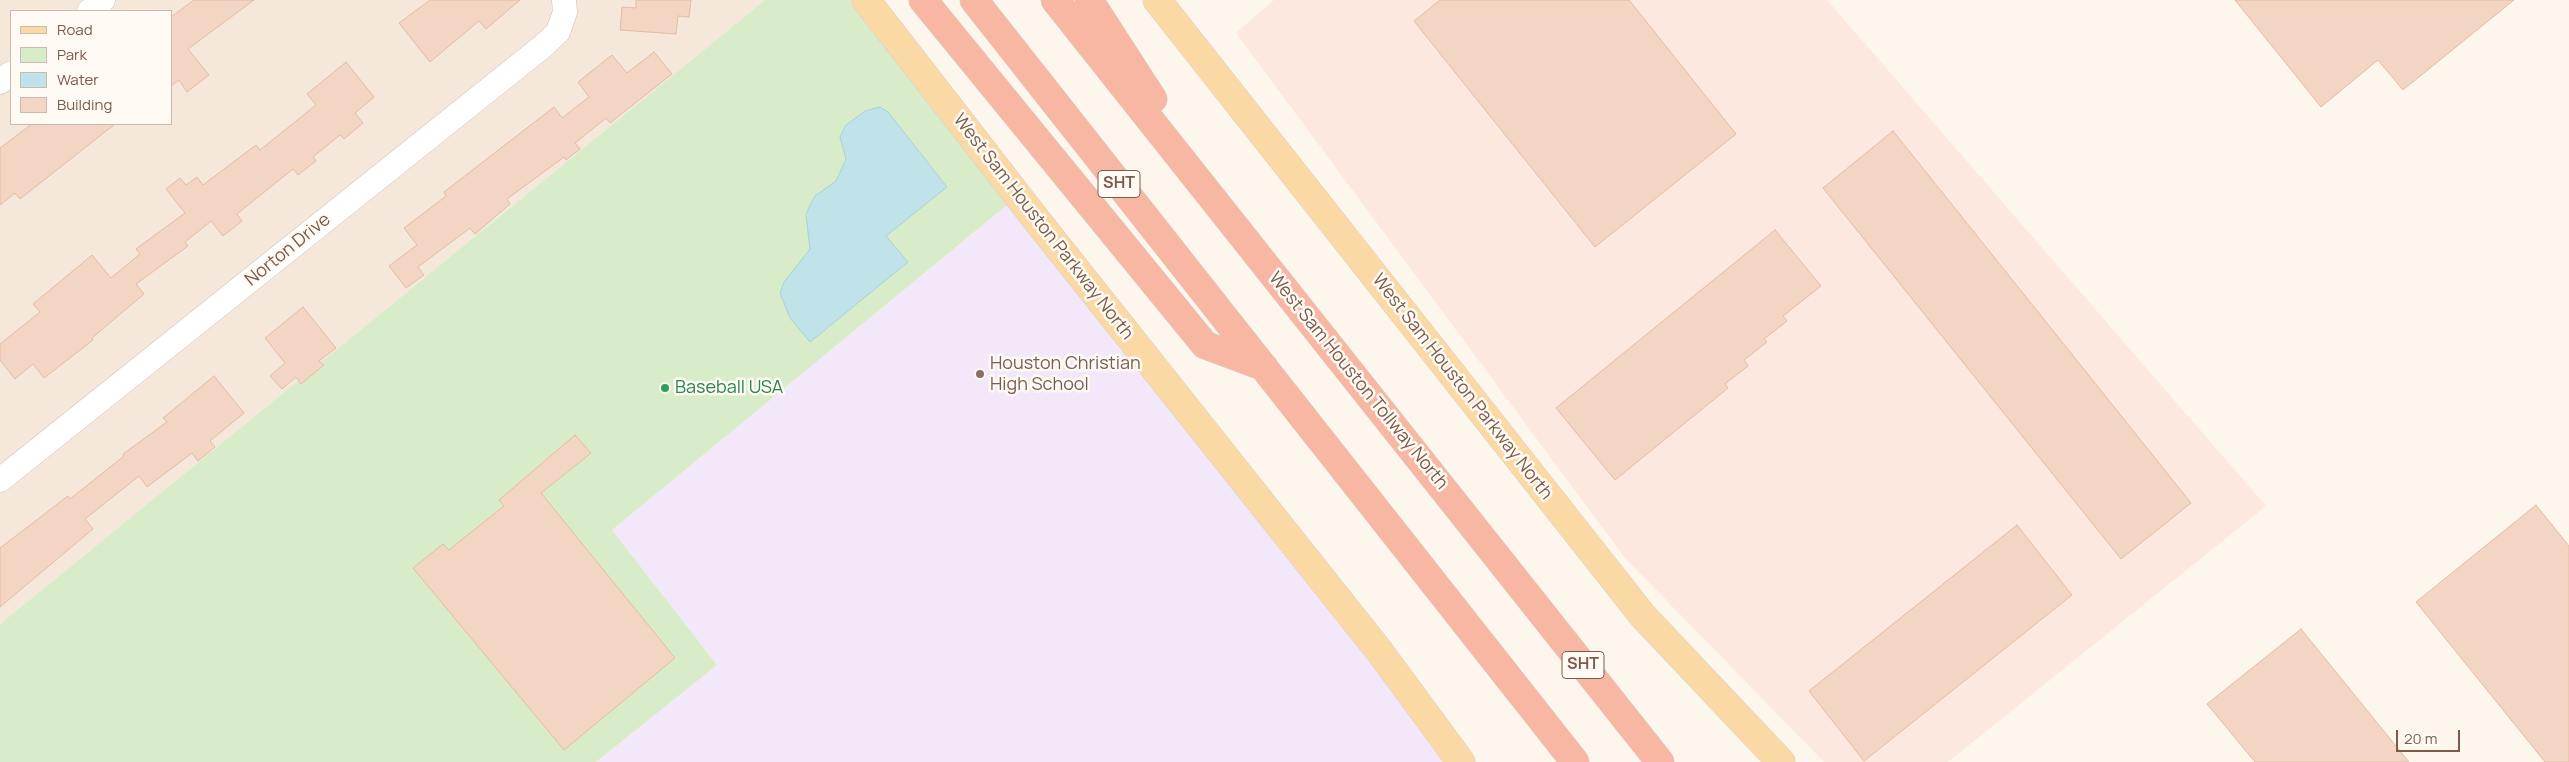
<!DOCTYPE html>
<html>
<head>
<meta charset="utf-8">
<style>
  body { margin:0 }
  #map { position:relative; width:2569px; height:762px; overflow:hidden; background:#fdf6ec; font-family:Manrope,sans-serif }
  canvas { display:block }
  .legend { position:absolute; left:10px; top:10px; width:162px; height:115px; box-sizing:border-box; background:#fffaf3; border:1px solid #cabbb1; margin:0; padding:6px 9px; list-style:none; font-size:15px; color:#7a5c4d }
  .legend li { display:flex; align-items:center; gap:10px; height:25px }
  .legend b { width:25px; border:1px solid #cabbb1 }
  .scale { position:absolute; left:2396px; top:730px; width:64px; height:22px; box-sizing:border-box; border:2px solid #7a5c4d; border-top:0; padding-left:6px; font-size:15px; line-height:18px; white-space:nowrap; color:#7a5c4d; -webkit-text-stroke:4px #fffaf3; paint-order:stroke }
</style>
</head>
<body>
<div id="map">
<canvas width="2569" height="762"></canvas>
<ul class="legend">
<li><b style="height:6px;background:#fbd9a5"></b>Road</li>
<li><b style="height:14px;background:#d8ecc9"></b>Park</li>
<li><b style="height:14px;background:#bfe3e8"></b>Water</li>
<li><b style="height:14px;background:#f3d5c3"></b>Building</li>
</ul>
<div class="scale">20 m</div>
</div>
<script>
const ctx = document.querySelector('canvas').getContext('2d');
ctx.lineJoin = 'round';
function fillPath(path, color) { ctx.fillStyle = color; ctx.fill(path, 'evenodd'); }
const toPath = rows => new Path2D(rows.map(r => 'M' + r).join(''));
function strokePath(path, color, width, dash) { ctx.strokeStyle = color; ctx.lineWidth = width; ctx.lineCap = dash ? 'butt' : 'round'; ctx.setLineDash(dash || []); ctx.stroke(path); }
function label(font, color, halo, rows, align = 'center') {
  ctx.font = font + ' Manrope,sans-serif'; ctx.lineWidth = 5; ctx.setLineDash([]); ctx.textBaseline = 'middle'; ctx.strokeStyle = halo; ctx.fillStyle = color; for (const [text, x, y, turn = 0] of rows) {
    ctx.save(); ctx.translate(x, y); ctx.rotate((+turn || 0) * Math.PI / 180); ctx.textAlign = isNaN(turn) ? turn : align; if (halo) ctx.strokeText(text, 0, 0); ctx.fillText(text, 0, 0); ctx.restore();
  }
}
fillPath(toPath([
  [0,0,765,0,0,624],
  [11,11,171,11,171,124,11,124]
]), '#f5e8da');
fillPath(toPath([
  [1274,0,1827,0,2266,506,1948,762,1824,762,1625,558,1236,33]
]), '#fde8e0');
fillPath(toPath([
  [1018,196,1461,762,596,762,717,665,612,530]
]), '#f3e8fa');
fillPath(toPath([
  [765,0,866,0,1018,196,612,530,717,665,596,762,0,762,0,624]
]), '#d8ecc9');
const water = toPath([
  [880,107,888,112,947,187,886,236,908,262,810,342,790,318,780,293,784,282,810,249,806,215,810,205,815,196,836,181,846,159,840,137,846,125,865,111,880,107]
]);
fillPath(water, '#bfe3e8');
strokePath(water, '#a5d3da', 1);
const building = toPath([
  [194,0,254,0,188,49,209,75,187,92,179,80,171,86,171,17,194,0],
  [430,0,520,0,486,29,479,21,430,62,399,23,430,0],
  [636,0,691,0,689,17,678,16,676,34,620,30,622,7,636,8,636,0],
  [1440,0,1629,0,1736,134,1595,247,1414,21,1440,0],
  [2235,0,2514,0,2403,90,2378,60,2321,107,2235,0],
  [654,52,672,74,610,123,606,118,575,143,580,149,566,160,564,157,507,199,510,204,475,234,470,228,418,267,424,275,406,288,389,266,417,245,404,228,446,196,444,192,554,107,562,118,589,97,578,82,612,55,627,73,654,52],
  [346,62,374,97,355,113,363,123,344,139,340,135,313,157,316,161,298,175,293,169,237,214,242,221,223,236,211,221,185,242,188,246,136,284,144,294,92,338,93,340,44,378,33,364,15,379,0,360,0,344,40,312,33,304,92,255,111,278,140,254,136,249,185,213,166,189,180,178,186,185,197,177,203,185,256,145,260,150,316,105,307,94,346,62],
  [32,124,115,124,20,199,15,193,0,205,0,148,32,124],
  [1893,131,2191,503,2121,559,1823,188,1893,131],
  [1775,230,1821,286,1783,316,1787,321,1764,339,1767,342,1744,360,1748,366,1725,384,1728,388,1615,480,1556,408,1775,230],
  [303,307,336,348,319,361,324,365,301,384,296,377,282,389,270,376,285,363,265,338,303,307],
  [214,376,244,413,210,441,215,447,198,461,192,453,147,487,139,476,85,519,93,529,0,607,0,548,68,496,70,499,124,456,123,454,167,422,163,418,214,376],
  [575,435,591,453,541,493,675,658,564,750,413,568,443,544,449,550,504,506,499,500,575,435],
  [2536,505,2569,546,2569,762,2545,762,2416,602,2536,505],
  [2017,525,2072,595,1864,761,1809,691,2017,525],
  [2301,629,2409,762,2255,762,2207,704,2301,629]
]);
fillPath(building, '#f3d5c3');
strokePath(building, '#e6bba3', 1);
const minor = toPath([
  [89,11,103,0],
  [0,82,11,73],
  [0,480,542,47,558,32,565,12,564,0]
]);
const major = toPath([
  [866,0,1035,218,1380,652,1461,762],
  [1157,0,1643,616,1781,762]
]);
const highway = toPath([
  [923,0,1205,345,1264,367],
  [974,0,1575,762],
  [1055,0,1660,762],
  [1089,0,1153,99]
]);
strokePath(minor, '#d1beb0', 25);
strokePath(major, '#dad1cd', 29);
strokePath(highway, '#dad1cd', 29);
strokePath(minor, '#fff', 24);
strokePath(major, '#fbd9a5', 28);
strokePath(highway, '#f7b7a3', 28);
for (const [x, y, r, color] of [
  [980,374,5,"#8d6e63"],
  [665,388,5,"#2e9e5b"]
]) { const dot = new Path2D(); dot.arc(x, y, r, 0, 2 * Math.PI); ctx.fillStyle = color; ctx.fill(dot); strokePath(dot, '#fffaf3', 2); }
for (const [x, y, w] of [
  [1119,184,42],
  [1583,665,42]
]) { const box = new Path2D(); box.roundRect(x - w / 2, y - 13.5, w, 27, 4); ctx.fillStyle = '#fffaf3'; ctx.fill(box); strokePath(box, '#7a5c4d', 1); }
label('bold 16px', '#7a5c4d', null, [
  ["SHT",1119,184],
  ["SHT",1583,665]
]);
label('18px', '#7a5c4d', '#fffaf3', [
  ["West Sam Houston Parkway North",1043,227,52],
  ["Norton Drive",288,250,-39],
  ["West Sam Houston Tollway North",1358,381,51],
  ["West Sam Houston Parkway North",1462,387,52]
]);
label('18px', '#785e54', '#fffaf3', [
  ["Houston Christian",990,364],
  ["High School",990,385]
], 'left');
label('18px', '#27864d', '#fffaf3', [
  ["Baseball USA",675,388]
], 'left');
</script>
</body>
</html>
